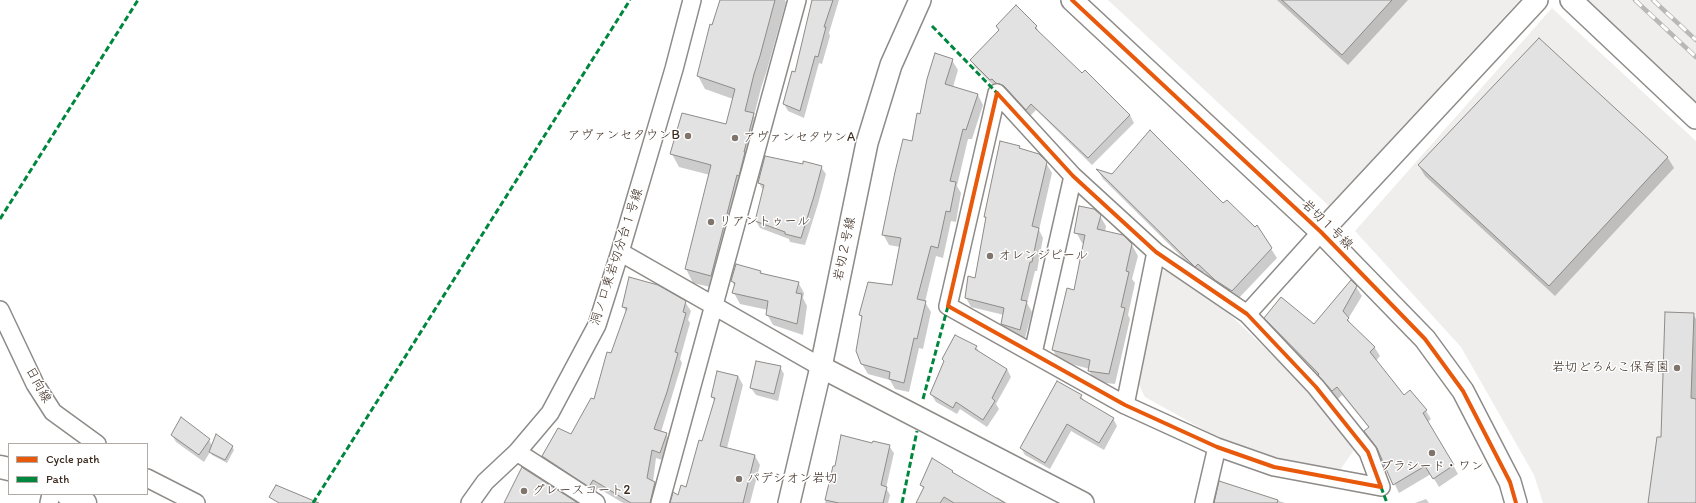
<!DOCTYPE html>
<html>
<head>
<meta charset="utf-8">
<style>
  body { margin:0 }
  #map { position:relative; width:1696px; height:503px; overflow:hidden; background:#fff; font-family:Itim,sans-serif }
  canvas { display:block }
  .legend { position:absolute; left:8px; top:443px; width:140px; height:52px; box-sizing:border-box; background:#fff; border:1px solid #b1aaa5; margin:0; padding:5px 7px; list-style:none; font-size:12px; color:#3b2a1e }
  .legend li { display:flex; align-items:center; gap:8px; height:20px }
  .legend b { width:20px; border:1px solid #b1aaa5 }
</style>
</head>
<body>
<div id="map">
<canvas width="1696" height="503"></canvas>
<ul class="legend">
<li><b style="height:5px;background:#e8590c"></b>Cycle path</li>
<li><b style="height:5px;background:#00873e"></b>Path</li>
</ul>
</div>
<script>
const ctx = document.querySelector('canvas').getContext('2d');
ctx.lineJoin = 'round';
function fillPath(path, color) { ctx.fillStyle = color; ctx.fill(path, 'evenodd'); }
const toPath = rows => new Path2D(rows.map(r => 'M' + r).join(''));
function strokePath(path, color, width, dash) { ctx.strokeStyle = color; ctx.lineWidth = width; ctx.lineCap = dash ? 'butt' : 'round'; ctx.setLineDash(dash || []); ctx.stroke(path); }
function label(font, color, halo, rows, align = 'center') {
  ctx.font = font + ' Itim,"Klee One",sans-serif'; ctx.lineWidth = 3; ctx.setLineDash([]); ctx.textBaseline = 'middle'; ctx.strokeStyle = halo; ctx.fillStyle = color; for (const [text, x, y, turn = 0] of rows) {
    ctx.save(); ctx.translate(x, y); ctx.rotate((+turn || 0) * Math.PI / 180); ctx.textAlign = isNaN(turn) ? turn : align; if (halo) ctx.strokeText(text, 0, 0); ctx.fillText(text, 0, 0); ctx.restore();
  }
}
fillPath(toPath([
  [1108,0,1520,0,1329,206],
  [1586,0,1696,0,1696,104],
  [1552,8,1696,141,1696,503,1543,503,1534,475,1461,347,1355,231],
  [1177,269,1225,310,1287,369,1330,417,1354,450,1338,473,1263,456,1213,435,1145,397,1138,383,1162,271]
]), '#efeeed');
fillPath(toPath([
  [721,0,785,0,786,2,767,70,761,88,754,116,761,127,719,289,693,283,686,269,710,175,679,167,672,154,727,125,733,99,705,89,698,76],
  [813,0,839,0,829,33,830,36,822,64,819,63,804,118,788,111,784,104,796,74],
  [1277,0,1408,0,1348,65],
  [997,26,1036,26,1040,34,1082,75,1130,115,1134,123,1092,165,1036,110,1030,116,1010,93,995,87,975,67,971,60,999,31],
  [1539,39,1668,158,1674,168,1555,296,1425,176,1419,166],
  [952,60,958,70,953,87,978,95,983,105,972,139,968,139,957,186,961,193,956,222,951,221,943,258,936,256,925,302,931,312,923,349,919,348,909,392,895,389,890,380,868,374,862,364,863,319,860,315,893,286,900,247,889,245,883,234,920,115],
  [1019,147,1021,150,1046,163,1052,173,1039,230,1043,238,1037,271,1035,271,1027,303,1032,312,1025,338,1007,333,1002,323,1004,315,971,307,966,298,975,279,986,219,985,216],
  [803,165,821,167,826,174,818,204,805,245,790,242,789,239,760,228,756,221,763,190,759,183],
  [1098,171,1223,204,1255,229,1257,227,1277,258,1237,300,1222,290,1204,272,1201,275,1198,273,1103,179],
  [1100,216,1106,226,1105,232,1132,245,1138,256,1132,279,1135,283,1128,315,1130,319,1115,384,1096,382,1089,371,1090,369,1059,361,1053,350,1075,291,1084,244,1082,243,1076,232],
  [761,272,762,274,798,282,804,293,803,298,807,306,803,335,773,325,767,314,768,310,740,304,734,293,735,287,732,281],
  [1356,287,1362,296,1348,319,1352,327,1375,348,1380,356,1376,361,1404,397,1426,411,1431,419,1428,422,1458,474,1439,487,1431,474,1399,493,1380,453,1365,431,1369,428,1342,395,1338,399,1322,379,1271,327,1265,318,1315,325],
  [685,302,691,311,688,320,690,323,680,359,682,363,661,432,666,434,671,443,665,461,656,458,653,482,660,492,657,503,623,503,598,488,594,495,548,465,543,456,572,435,595,401,626,312,623,306],
  [1693,314,1696,319,1696,503,1649,503,1662,438],
  [976,347,980,353,1007,369,1011,377,996,404,999,409,987,427,960,409,957,414,936,402,931,394,945,363,943,359],
  [780,367,784,374,778,401,756,395,751,388],
  [738,376,743,385,727,448,755,456,760,465,750,503,670,503,687,488,703,442,715,402,712,397],
  [1081,396,1085,402,1113,418,1117,426,1104,450,1071,431,1050,469,1025,455,1021,448],
  [172,435,209,440,212,446,232,446,234,450,227,463,212,455,210,452,204,462,176,442],
  [873,444,889,446,894,453,886,488,890,495,888,503,825,503,834,467],
  [1220,482,1285,503,1215,503],
  [921,485,996,499,997,497,1007,503,917,503,924,489],
  [1426,499,1429,503,1415,503]
]), '#0003');
const building = toPath([
  [720,0,775,0,760,56,754,74,745,111,754,113,744,152,745,152,739,176,737,175,711,276,685,269,711,165,670,154,682,113,726,124,735,89,697,76,710,24,712,25,720,0],
  [812,0,833,0,824,27,826,27,818,57,815,56,800,111,783,104,792,71,795,72,812,0],
  [1282,0,1392,0,1342,55,1282,0],
  [1016,5,1037,26,1035,28,1082,73,1085,70,1130,115,1088,158,1031,104,1026,110,1004,86,996,83,992,79,990,80,970,60,999,30,996,26,1016,5],
  [1539,38,1668,157,1549,286,1418,165,1539,38],
  [935,53,953,59,945,84,978,94,966,130,963,129,950,181,956,182,950,212,946,211,938,248,931,246,917,299,926,301,917,339,914,338,904,383,889,379,890,372,861,364,856,351,862,316,859,315,868,282,892,285,901,238,882,235,895,172,903,139,912,141,917,113,920,114,927,79,935,53],
  [1150,130,1223,203,1227,200,1255,227,1257,225,1272,248,1232,291,1215,280,1198,264,1195,267,1192,264,1096,169,1112,174,1150,130],
  [1000,141,1020,146,1019,148,1039,154,1047,162,1032,226,1039,228,1032,262,1030,262,1021,300,1027,301,1020,330,1001,324,1004,308,965,298,968,276,975,278,986,217,984,217,1000,141],
  [765,156,803,164,803,161,822,166,814,196,801,238,785,234,785,232,755,221,764,185,758,183,765,156],
  [1079,206,1094,209,1101,215,1097,229,1123,235,1132,244,1126,271,1129,272,1121,307,1125,308,1109,374,1088,371,1090,360,1052,350,1067,288,1074,290,1085,235,1074,233,1079,206],
  [736,264,761,271,760,273,799,282,796,293,802,294,797,324,766,315,768,301,732,293,735,283,731,281,736,264],
  [629,277,658,285,686,301,683,312,686,313,675,352,678,353,667,392,654,429,667,433,660,453,652,450,647,478,655,482,650,503,631,503,593,480,589,487,542,456,558,428,571,434,591,398,594,399,607,352,611,353,627,308,622,307,629,277],
  [1351,280,1357,286,1343,311,1349,318,1347,320,1375,347,1370,352,1404,395,1410,390,1427,410,1423,413,1454,465,1433,479,1425,466,1393,485,1377,448,1364,431,1369,427,1337,387,1332,391,1318,375,1319,374,1264,318,1281,297,1314,324,1351,280],
  [1665,312,1694,313,1691,398,1696,399,1696,503,1648,503,1657,437,1661,437,1665,312],
  [955,335,977,346,975,349,1007,369,992,398,995,401,983,420,956,402,953,408,930,394,944,361,942,359,955,335],
  [756,361,781,366,774,394,750,388,756,361],
  [717,371,738,376,720,446,755,455,743,503,670,503,673,492,678,495,681,485,686,487,699,440,702,441,715,398,711,397,717,371],
  [1057,381,1082,395,1080,398,1114,418,1099,443,1067,424,1045,463,1020,448,1057,381],
  [181,417,210,439,199,455,171,435,181,417],
  [216,434,233,446,225,460,209,452,216,434],
  [841,435,872,443,873,441,890,445,881,485,887,487,883,503,839,503,825,500,833,466,835,466,841,435],
  [932,458,953,471,952,472,1005,503,954,503,944,497,940,503,916,503,924,487,920,485,932,458],
  [522,467,523,468,578,503,504,503,522,467],
  [1219,481,1278,500,1277,503,1214,503,1219,481],
  [276,485,319,503,279,503,269,497,276,485]
]);
fillPath(building, '#e3e2e2');
strokePath(building, '#8e8b88', 1);
const minor = toPath([
  [997,93,1073,176,1156,252,1247,314,1316,387,1368,452,1381,487,1274,467,1217,447,1125,405,948,306,997,93],
  [620,252,821,367],
  [0,310,35,384,53,412,97,444],
  [1247,314,1321,232],
  [1033,353,1073,176],
  [1125,405,1156,252],
  [517,452,596,503],
  [147,478,196,503],
  [49,503,51,494],
  [470,503,485,482,517,452,550,413,597,325,620,252,674,69,692,0],
  [660,503,797,0],
  [1204,503,1217,447]
]);
const tertiary = toPath([
  [1072,0,1321,232,1425,339,1463,391,1510,482,1516,503],
  [1571,0,1696,118],
  [1321,232,1537,0],
  [821,367,1083,503],
  [789,503,821,367,867,143,891,65,920,0]
]);
const secondary = toPath([
  [0,467,9,469],
  [67,494,85,503]
]);
strokePath(minor, '#8e8b88', 20);
strokePath(tertiary, '#8e8b88', 24);
strokePath(secondary, '#8e8b88', 25);
strokePath(minor, '#fff', 17);
strokePath(tertiary, '#fff', 21);
strokePath(secondary, '#fff', 22);
const rail = toPath([
  [1635,0,1696,57],
  [1653,0,1696,40]
]);
strokePath(rail, '#b9b8b6', 4.5);
strokePath(rail, '#fff', 3, [9]);
strokePath(toPath([
  [932,26,997,93],
  [0,219,138,0],
  [923,399,948,306],
  [1381,487,1387,503],
  [313,503,630,0],
  [902,503,917,431]
]), '#00873e', 3, [6, 3]);
strokePath(toPath([
  [1072,0,1321,232,1425,339,1463,391,1510,482,1516,503],
  [997,93,1073,176,1156,252,1247,314,1316,387,1368,452,1381,487,1274,467,1217,447,1125,405,948,306,997,93]
]), '#e8590c', 4);
for (const [x, y, r, color] of [
  [688,136,4,"#80756d"],
  [735,138,4,"#80756d"],
  [711,222,4,"#80756d"],
  [990,256,4,"#80756d"],
  [1677,368,4,"#80756d"],
  [1432,453,4,"#80756d"],
  [739,479,4,"#80756d"],
  [524,491,4,"#80756d"]
]) { const dot = new Path2D(); dot.arc(x, y, r, 0, 2 * Math.PI); ctx.fillStyle = color; ctx.fill(dot); strokePath(dot, '#fff', 1.5); }
label('13px', '#3b2a1e', '#fff', [
  ["アヴァンセタウンB",680,136,"right"],
  ["アヴァンセタウンA",743,138],
  ["リアントゥール",719,222],
  ["オレンジピール",998,256],
  ["岩切どろんこ保育園",1669,368,"right"],
  ["プラシード・ワン",1432,467,"center"],
  ["パデシオン岩切",747,479],
  ["グレースコート2",532,491]
], 'left');
label('13px', '#3b2a1e', '#fff', [
  ["岩切１号線",1327,225,44],
  ["岩切２号線",845,249,-78],
  ["洞ノ口東岩切分台１号線",617,257,-72],
  ["日向線",38,385,61]
]);
</script>
</body>
</html>
